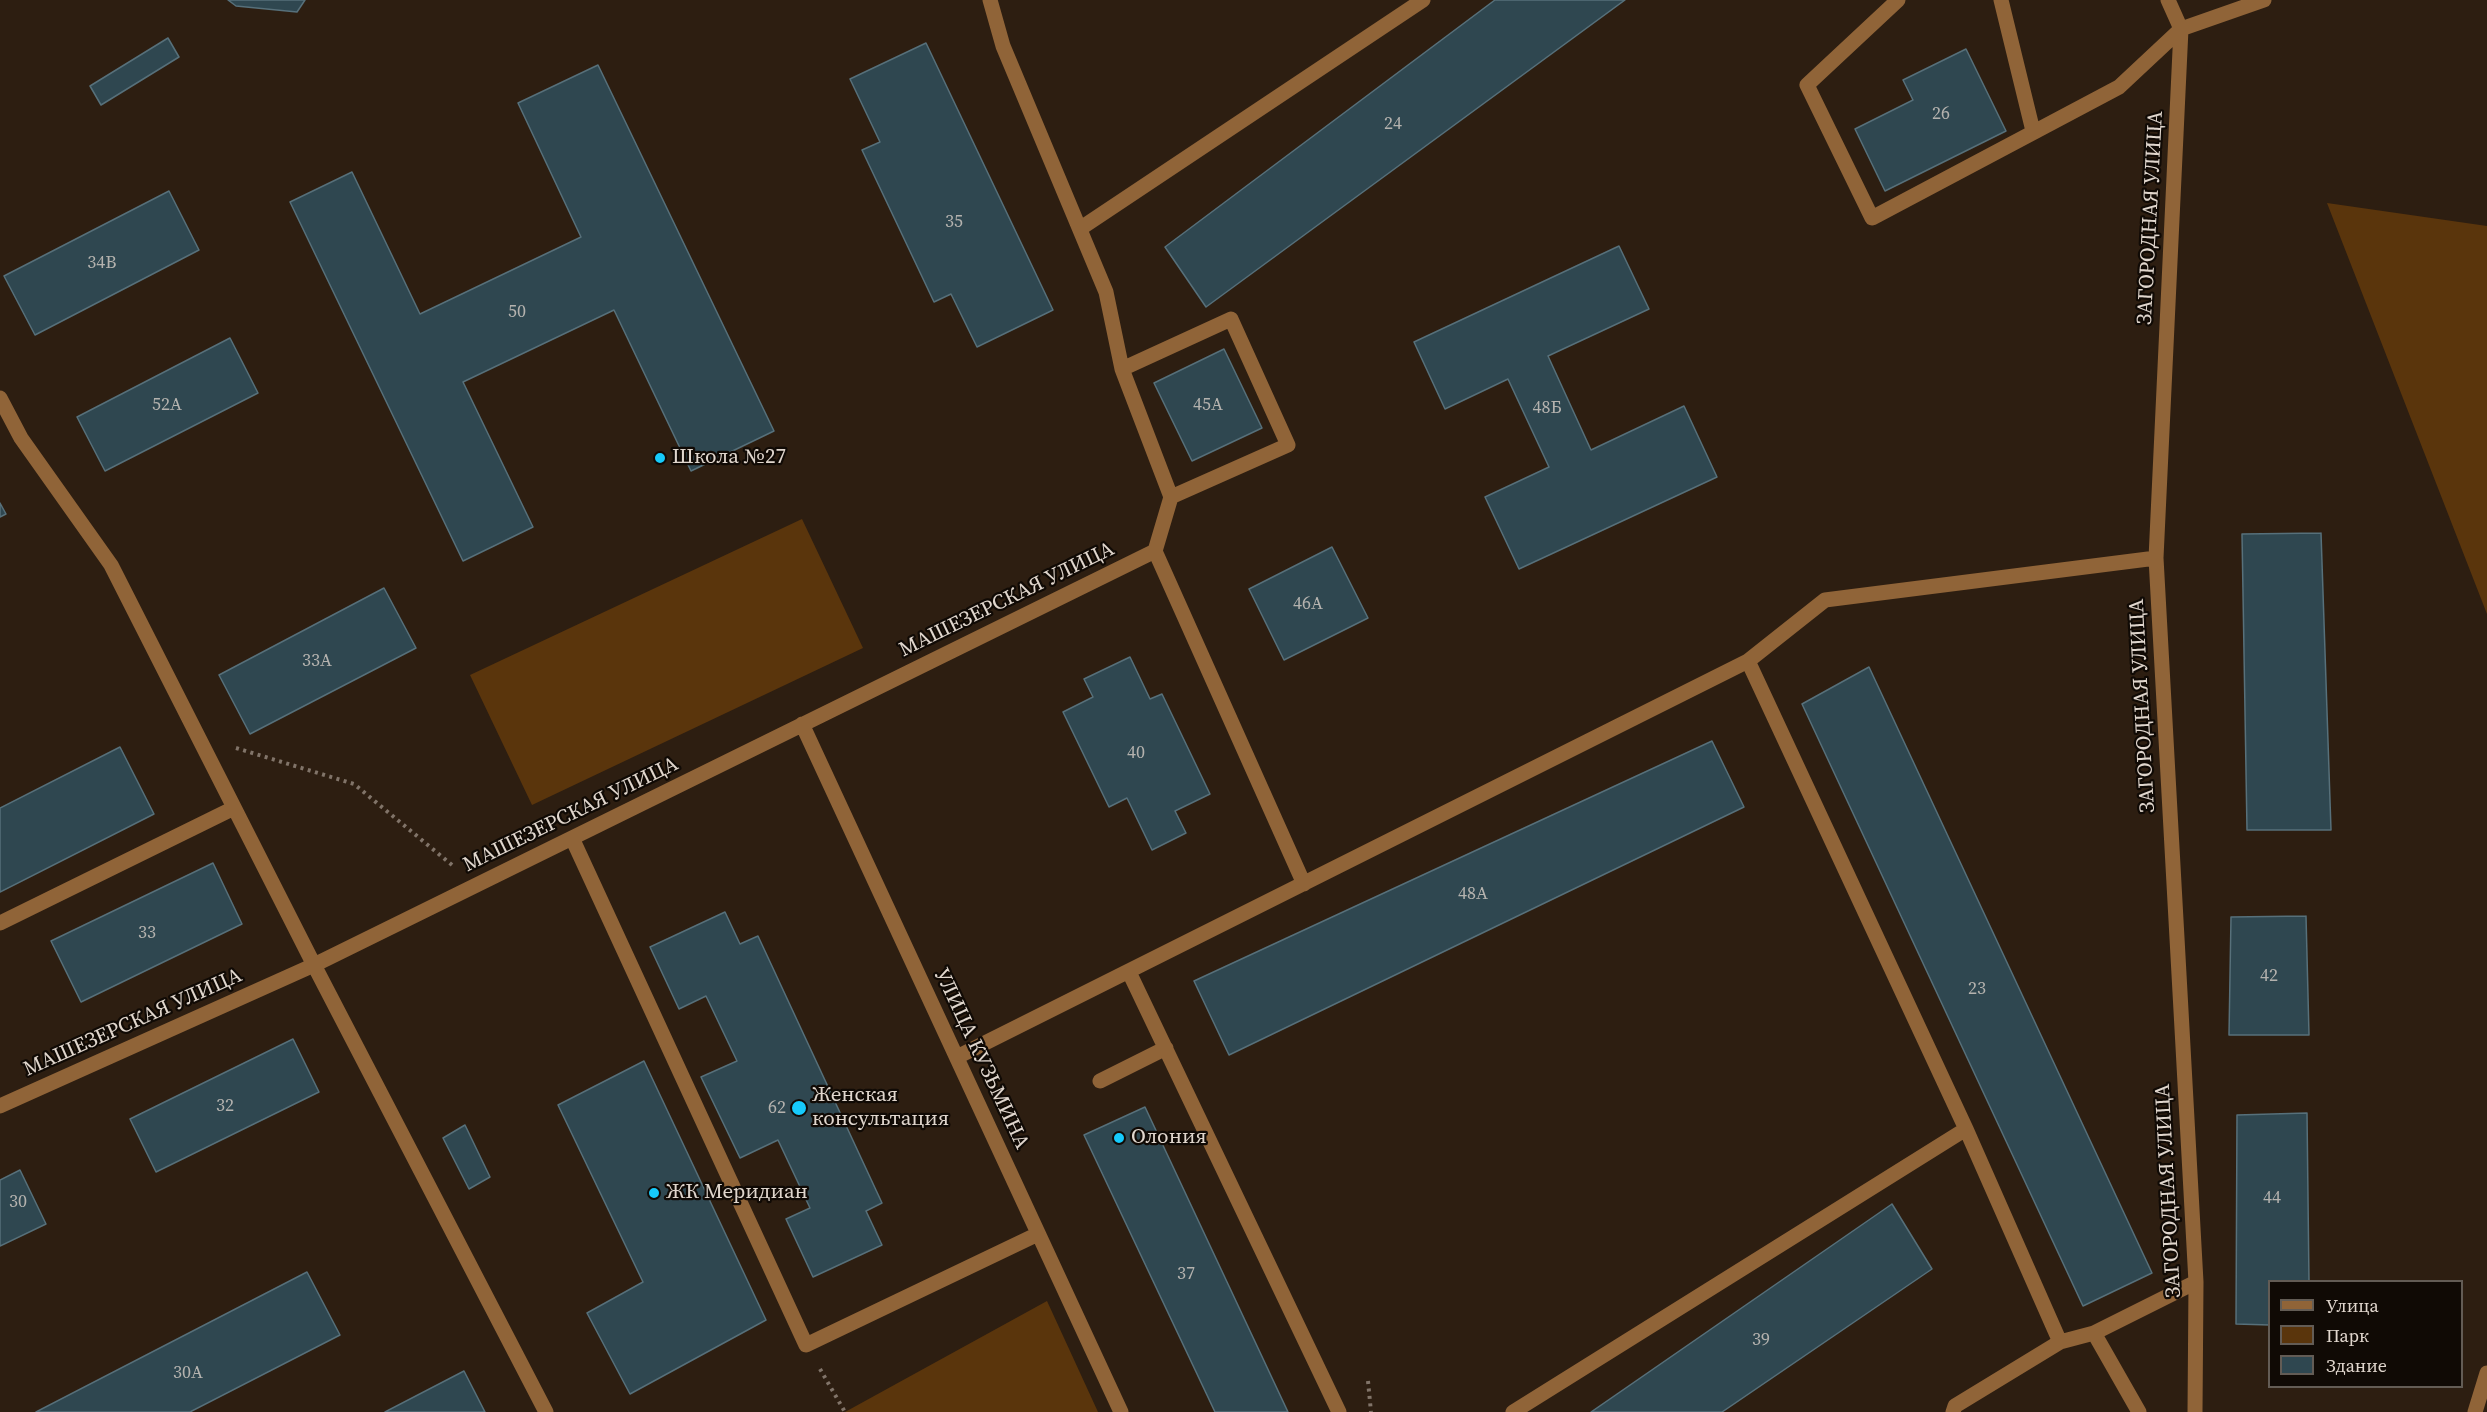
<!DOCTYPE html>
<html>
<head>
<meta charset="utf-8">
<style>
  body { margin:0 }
  #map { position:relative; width:2487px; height:1412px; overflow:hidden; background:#2d1e11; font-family:"Source Serif 4",serif }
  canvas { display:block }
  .legend { position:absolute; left:2268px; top:1280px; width:195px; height:108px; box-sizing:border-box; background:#100a05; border:2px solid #635c55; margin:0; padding:8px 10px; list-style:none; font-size:18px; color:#e0d6cd }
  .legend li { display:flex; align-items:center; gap:12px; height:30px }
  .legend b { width:30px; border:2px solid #635c55 }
</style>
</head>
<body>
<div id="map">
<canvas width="2487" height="1412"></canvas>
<ul class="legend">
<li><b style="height:8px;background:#906438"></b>Улица</li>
<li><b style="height:16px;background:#5a350c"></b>Парк</li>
<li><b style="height:16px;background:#2f4750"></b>Здание</li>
</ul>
</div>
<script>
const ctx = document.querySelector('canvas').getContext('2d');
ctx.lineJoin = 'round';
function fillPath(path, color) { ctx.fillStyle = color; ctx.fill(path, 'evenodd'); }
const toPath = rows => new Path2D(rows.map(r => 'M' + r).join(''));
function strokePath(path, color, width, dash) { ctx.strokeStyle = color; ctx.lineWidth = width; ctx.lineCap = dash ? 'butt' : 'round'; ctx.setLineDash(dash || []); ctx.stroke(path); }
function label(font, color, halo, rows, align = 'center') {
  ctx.font = font + ' "Source Serif 4",serif'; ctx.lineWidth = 4.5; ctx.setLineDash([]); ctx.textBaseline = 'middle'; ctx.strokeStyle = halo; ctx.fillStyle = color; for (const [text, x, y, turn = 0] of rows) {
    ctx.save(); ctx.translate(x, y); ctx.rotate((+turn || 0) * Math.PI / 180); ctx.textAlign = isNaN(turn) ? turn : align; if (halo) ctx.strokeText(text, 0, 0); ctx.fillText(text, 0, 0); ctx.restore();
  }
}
fillPath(toPath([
  [2327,203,2487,226,2487,614],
  [802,519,863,648,532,805,470,675],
  [1047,1301,1098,1412,845,1412]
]), '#5a350c');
const building = toPath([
  [228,0,305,0,297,12,236,6,228,0],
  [1495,0,1625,0,1206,307,1165,247,1495,0],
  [168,38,179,57,101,105,90,86,168,38],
  [926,43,1053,310,977,347,951,294,934,302,862,150,880,142,850,79,926,43],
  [1966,49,2006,131,1885,191,1855,129,1913,100,1903,80,1966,49],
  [598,65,774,431,691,471,614,310,463,382,533,527,463,561,290,202,352,172,420,314,581,237,518,103,598,65],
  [169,191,199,250,35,335,4,276,169,191],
  [1619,246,1649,309,1548,356,1591,450,1684,406,1717,477,1519,569,1485,497,1549,467,1508,379,1445,409,1414,342,1619,246],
  [230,338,258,393,105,471,77,417,230,338],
  [1224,349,1262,428,1192,461,1154,383,1224,349],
  [0,503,6,514,0,517,0,503],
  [2321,533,2331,830,2247,830,2242,534,2321,533],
  [1332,547,1368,618,1284,660,1249,589,1332,547],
  [384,588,416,648,250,734,219,675,384,588],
  [1130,657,1150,699,1162,694,1210,794,1175,811,1186,833,1152,850,1127,798,1109,807,1063,712,1093,697,1084,679,1130,657],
  [1869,667,2152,1273,2083,1306,1802,704,1869,667],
  [1712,741,1744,807,1229,1055,1194,981,1712,741],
  [120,747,154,814,0,892,0,808,120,747],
  [213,863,242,924,81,1002,51,941,213,863],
  [725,912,740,944,758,936,882,1203,866,1211,882,1245,813,1277,786,1219,810,1208,778,1140,740,1158,701,1077,737,1061,706,996,679,1009,650,947,725,912],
  [2306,916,2309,1035,2229,1035,2231,917,2306,916],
  [293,1039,319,1092,156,1172,130,1119,293,1039],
  [644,1061,766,1320,630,1394,587,1313,643,1282,558,1105,644,1061],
  [1145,1107,1288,1412,1215,1412,1084,1135,1145,1107],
  [2307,1113,2309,1282,2270,1282,2270,1325,2236,1324,2237,1115,2307,1113],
  [465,1125,490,1177,469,1189,443,1138,465,1125],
  [20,1170,46,1224,0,1246,0,1180,20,1170],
  [1892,1204,1932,1269,1722,1412,1591,1412,1892,1204],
  [307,1272,340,1335,190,1412,36,1412,307,1272],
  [464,1371,485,1412,385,1412,464,1371]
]);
fillPath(building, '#2f4750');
strokePath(building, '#57707a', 1.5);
strokePath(toPath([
  [236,748,354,784,452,865],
  [820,1369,845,1412],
  [1368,1381,1371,1412]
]), '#817469', 4, [3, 4.5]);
strokePath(toPath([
  [990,0,1003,46,1106,292,1122,369,1171,497,1155,551,1304,884],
  [1898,0,1807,85,1872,218,2119,87,2181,29,2264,0],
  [2001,0,2033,131],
  [2168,0,2181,29,2156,558,2196,1282,2195,1412],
  [1081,228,1423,0],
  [1122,369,1231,319,1288,445,1171,497],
  [0,398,21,438,111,565,314,965,546,1412],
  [1748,661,1825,600,2156,558],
  [802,724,1121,1412],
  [572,838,806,1345,1038,1234],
  [0,923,234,808],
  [1129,972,1339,1412],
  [957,1057,1748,661,1966,1129,2060,1342,1955,1406,1953,1412],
  [1100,1081,1166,1048],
  [0,1106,314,965,1155,551],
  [2094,1333,2139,1412],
  [2060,1342,2094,1333,2196,1282],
  [1513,1412,1966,1129],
  [2475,1412,2487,1373]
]), '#906438', 15);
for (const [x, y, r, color] of [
  [660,458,6,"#16cafb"],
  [799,1108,8,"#16cafb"],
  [1119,1138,6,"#16cafb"],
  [654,1193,6,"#16cafb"]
]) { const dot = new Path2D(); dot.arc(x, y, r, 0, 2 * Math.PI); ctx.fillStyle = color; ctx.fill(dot); strokePath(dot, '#100a05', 2); }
label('18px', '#b4b2ae', null, [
  ["26",1941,114],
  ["24",1393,124],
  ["35",954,222],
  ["34В",102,263],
  ["50",517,312],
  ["52А",167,405],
  ["45А",1208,405],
  ["48Б",1547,408],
  ["46А",1308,604],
  ["33А",317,661],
  ["40",1136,753],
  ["48А",1473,894],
  ["33",147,933],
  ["42",2269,976],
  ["23",1977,989],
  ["32",225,1106],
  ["62",777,1108],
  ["44",2272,1198],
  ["30",18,1202],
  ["37",1186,1274],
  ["39",1761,1340],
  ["30А",188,1373]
]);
label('21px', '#e0d6cd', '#100a05', [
  ["ЗАГОРОДНАЯ УЛИЦА",2151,218,-87],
  ["МАШЕЗЕРСКАЯ УЛИЦА",1007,600,-26],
  ["ЗАГОРОДНАЯ УЛИЦА",2143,706,-93],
  ["МАШЕЗЕРСКАЯ УЛИЦА",571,815,-26],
  ["МАШЕЗЕРСКАЯ УЛИЦА",133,1023,-24],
  ["УЛИЦА КУЗЬМИНА",981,1059,65],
  ["ЗАГОРОДНАЯ УЛИЦА",2169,1191,-93]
]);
label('21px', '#e0d6cd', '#100a05', [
  ["Школа №27",672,458],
  ["Женская",812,1096],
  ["консультация",812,1120],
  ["Олония",1131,1138],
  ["ЖК Меридиан",666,1193]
], 'left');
</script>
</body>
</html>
